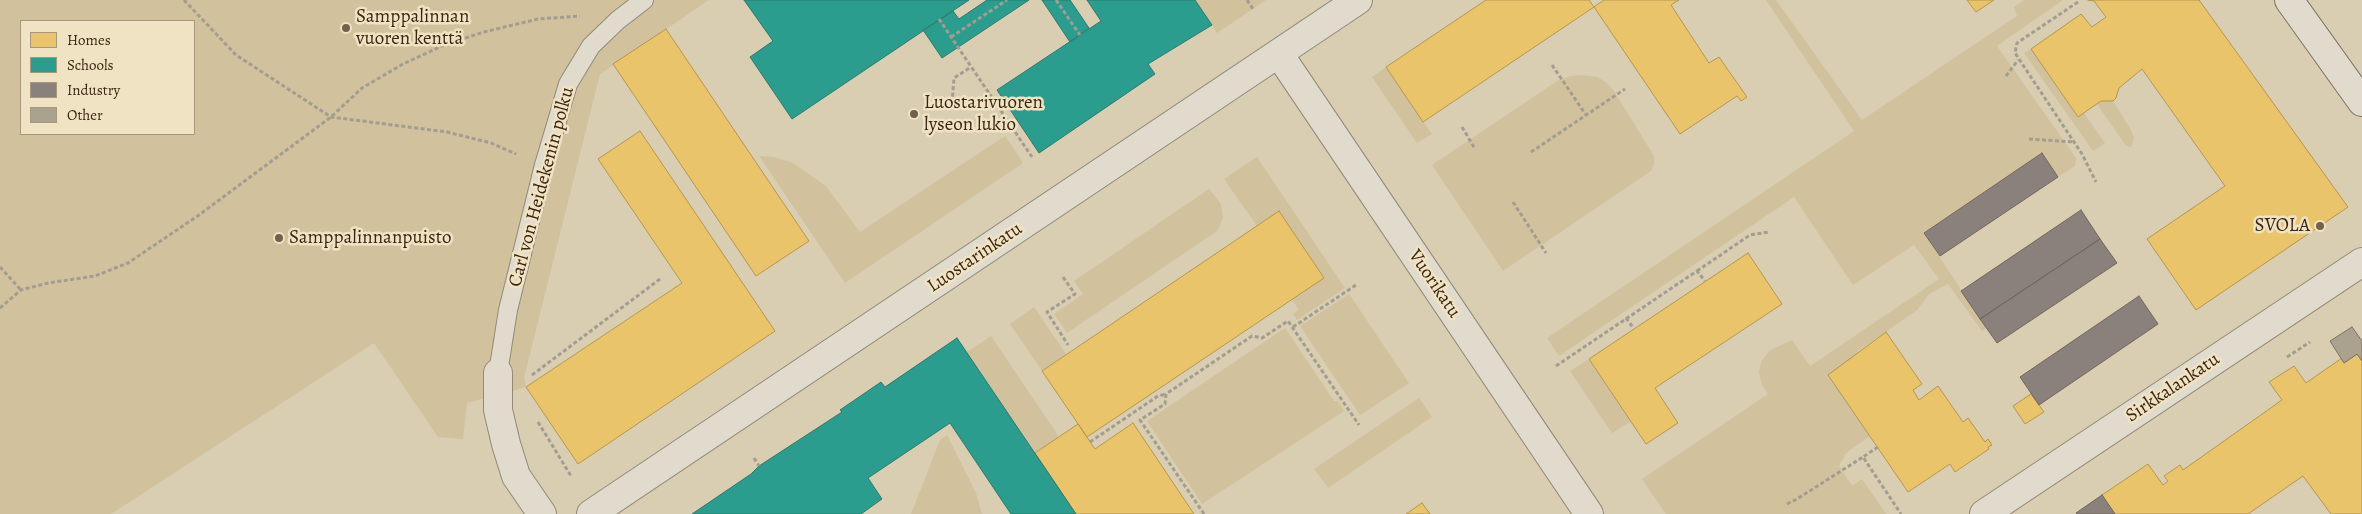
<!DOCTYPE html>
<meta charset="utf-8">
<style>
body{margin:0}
#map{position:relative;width:2362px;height:514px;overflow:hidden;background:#d9ceb2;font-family:Alegreya,serif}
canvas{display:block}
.legend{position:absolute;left:20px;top:20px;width:175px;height:115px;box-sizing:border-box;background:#f0e3c3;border:1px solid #a8977d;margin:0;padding:6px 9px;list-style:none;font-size:15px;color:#3c2613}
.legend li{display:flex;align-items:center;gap:10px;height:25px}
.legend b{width:25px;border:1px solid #a8977d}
</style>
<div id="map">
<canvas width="2362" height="514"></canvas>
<ul class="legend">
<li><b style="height:14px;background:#e9c46a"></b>Homes</li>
<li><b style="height:14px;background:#2a9d8f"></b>Schools</li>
<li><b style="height:14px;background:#8a817c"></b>Industry</li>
<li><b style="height:14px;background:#aaa18e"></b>Other</li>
</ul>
</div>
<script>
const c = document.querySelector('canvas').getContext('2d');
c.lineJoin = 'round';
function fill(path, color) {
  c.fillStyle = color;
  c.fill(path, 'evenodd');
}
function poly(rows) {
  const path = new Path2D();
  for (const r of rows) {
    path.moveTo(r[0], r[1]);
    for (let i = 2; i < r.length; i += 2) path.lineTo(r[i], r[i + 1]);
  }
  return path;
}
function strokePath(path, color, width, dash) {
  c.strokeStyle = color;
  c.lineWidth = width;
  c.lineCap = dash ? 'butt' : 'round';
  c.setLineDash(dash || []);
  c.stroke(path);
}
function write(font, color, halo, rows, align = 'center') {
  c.font = font + ' Alegreya,serif';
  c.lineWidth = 5;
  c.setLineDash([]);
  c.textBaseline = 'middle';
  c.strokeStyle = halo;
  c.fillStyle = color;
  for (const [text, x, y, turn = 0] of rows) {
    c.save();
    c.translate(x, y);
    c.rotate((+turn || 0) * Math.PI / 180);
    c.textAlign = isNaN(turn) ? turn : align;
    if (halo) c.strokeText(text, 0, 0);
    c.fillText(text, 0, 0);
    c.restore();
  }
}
fill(poly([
 [0,0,709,0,600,74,524,378,526,387,467,403,463,439,438,437,374,343,111,514,0,514],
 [21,21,194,21,194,134,21,134],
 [1195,0,1266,0,1217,33],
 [1766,0,1776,0,1862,120,2017,16,2014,7,2024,0,2063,0,1997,46,2076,158,2075,166,2058,177,2042,153,1924,233,1986,328,1982,331,1948,284,1929,294,1917,310,1858,351,1870,436,1846,453,1839,466,1852,486,1862,479,1886,514,1666,514,1642,479,1768,394,1762,385,1759,373,1761,362,1769,351,1792,340,1810,366,1939,279,1914,245,1853,285,1794,197,1559,356,1547,338,1854,131],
 [2031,49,2078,116,2084,113,2105,143,2093,151,2024,53],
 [1386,67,1432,134,1417,143,1372,77],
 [1582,75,1597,77,1607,83,1614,91,1654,156,1654,165,1651,171,1503,271,1432,165,1557,81,1570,76],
 [2101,101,2113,101,2131,130,2134,138,2132,146,2128,147,2124,143,2097,104],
 [1005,136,1023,163,845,283,759,156,774,157,793,163,826,186,860,232],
 [1257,157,1345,288,1297,320,1293,314,1299,309,1291,299,1257,226,1224,179],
 [1209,189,1221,204,1223,218,1217,231,1067,333,1054,314,1083,294,1074,281],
 [1349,294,1409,383,1360,415,1300,326],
 [1034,307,1066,354,1042,371,1010,324],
 [1285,328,1334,401,1338,401,1344,411,1202,504,1147,421],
 [991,336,1059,437,1035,453,967,352],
 [1589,359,1631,421,1612,433,1570,371],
 [1419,398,1432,417,1328,488,1314,469],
 [947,435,976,493,982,514,911,514,940,440]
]), '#d1c19d');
const homes = poly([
 [1486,0,1589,0,1594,7,1604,0,1679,0,1671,5,1709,63,1719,57,1747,97,1741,101,1737,96,1680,134,1594,7,1423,122,1386,67,1486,0],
 [1967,0,1994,0,1976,12,1967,0],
 [2088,0,2199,0,2348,207,2196,310,2147,239,2225,186,2142,69,2119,88,2116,98,2113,101,2101,101,2078,117,2031,49,2081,14,2092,27,2106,17,2094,1,2088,0],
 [666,29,809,241,756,276,613,64,666,29],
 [640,131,775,331,578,464,526,387,682,283,598,159,640,131],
 [1279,211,1324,278,1087,437,1042,371,1279,211],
 [1748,253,1782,304,1655,388,1678,423,1646,444,1589,359,1748,253],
 [1886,332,1922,384,1913,390,1919,400,1938,386,1963,422,1968,418,1985,442,1988,439,1992,445,1988,447,1989,449,1955,472,1950,464,1908,492,1828,375,1886,332],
 [2357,354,2362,361,2362,514,2331,514,2303,476,2248,514,2115,514,2102,495,2148,464,2163,485,2168,481,2164,476,2180,465,2183,470,2282,400,2269,382,2294,366,2306,383,2342,358,2344,363,2357,354],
 [2031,394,2044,412,2025,424,2013,406,2031,394],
 [1133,423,1194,514,1076,514,1035,453,1078,424,1095,449,1133,423],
 [1422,503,1430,514,1406,514,1422,503]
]);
fill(homes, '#e9c46a');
strokePath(homes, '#b59550', 1);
const schools = poly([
 [744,0,969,0,792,119,750,57,773,41,744,0],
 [987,0,1029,0,942,58,923,30,953,11,959,19,987,0],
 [1042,0,1070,0,1089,28,1070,42,1042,0],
 [1087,0,1195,0,1212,25,1148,64,1155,74,1039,153,997,90,1101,21,1087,0],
 [957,338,1076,514,1011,514,950,423,868,478,882,499,861,514,692,514,751,474,759,466,842,412,840,410,881,382,885,387,957,338]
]);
fill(schools, '#2a9d8f');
strokePath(schools, '#2f796a', 1);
const industry = poly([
 [2042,153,2058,177,1940,256,1924,233,2042,153],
 [2081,210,2100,239,1980,319,1961,291,2081,210],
 [2100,239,2117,263,1997,343,1980,319,2100,239],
 [2139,296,2158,324,2039,405,2020,377,2139,296],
 [2102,495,2115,514,2077,514,2076,513,2102,495]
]);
fill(industry, '#8a817c');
strokePath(industry, '#73665c', 1);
const building = poly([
 [2352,327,2362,341,2362,361,2357,354,2344,363,2330,341,2352,327]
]);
fill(building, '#aaa18e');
strokePath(building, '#7c7262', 1);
const lane = poly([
 [498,373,508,310,544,165,568,84,591,46,618,20,644,0]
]);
const street = poly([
 [1279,54,1589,514],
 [498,373,498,410,506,444,516,476,542,514],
 [591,514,1358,0],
 [1984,514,2362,262]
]);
const secondary = poly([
 [2289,0,2362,102]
]);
strokePath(lane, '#928977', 20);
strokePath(street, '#928977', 30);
strokePath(secondary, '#7c7262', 30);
strokePath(poly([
 [184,0,236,55,331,117,447,132,491,143,516,154],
 [1056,0,1080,35],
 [1247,0,1253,9],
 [2078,2,2017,43,2015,53,2082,154,2096,182],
 [939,19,1032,157],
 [951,37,1007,0],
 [1552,65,1586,115],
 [2006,76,2018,60],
 [952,103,954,78,971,67],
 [1462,127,1475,149],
 [2029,139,2074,142],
 [1531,152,1625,89],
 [1513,202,1546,253],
 [0,267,21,290],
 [1697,271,1750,235,1769,232],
 [1063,277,1075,294,1047,312,1068,345],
 [0,308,21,290,48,283,95,276,128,263,199,215,331,117,362,88,403,64,444,45,484,32,538,19,580,16],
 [1626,318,1634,329],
 [1293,327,1356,285],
 [2287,357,2310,342],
 [1556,366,1697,271,1705,281],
 [532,375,660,279],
 [538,422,571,476],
 [1090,442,1158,396,1166,394],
 [1878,447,1863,457,1901,514],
 [754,458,759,466],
 [1787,504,1797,499,1863,457],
 [1204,514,1140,420,1165,404,1166,394,1252,336,1262,338,1288,321,1359,425]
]), '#a39d91', 3, [4, 2.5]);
strokePath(lane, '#e0dbcd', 18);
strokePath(street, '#e0dbcd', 28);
strokePath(secondary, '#e0dbcd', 28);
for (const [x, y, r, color] of [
 [346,28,5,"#73614b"],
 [914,114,5,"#73614b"],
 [2320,226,5,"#73614b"],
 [279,238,5,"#73614b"]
]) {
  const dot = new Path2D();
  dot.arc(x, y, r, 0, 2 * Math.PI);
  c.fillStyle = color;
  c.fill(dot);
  strokePath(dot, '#f0e3c3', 2);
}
write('19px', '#3c2613', '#f0e3c3', [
 ["Samppalinnan",356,17],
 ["vuoren kenttä",356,39],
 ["Luostarivuoren",924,103],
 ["lyseon lukio",924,125],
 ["SVOLA",2310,226,"right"],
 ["Samppalinnanpuisto",289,238]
], 'left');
write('19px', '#3c2613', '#f0e3c3', [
 ["Carl von Heidekenin polku",542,187,-75],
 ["Luostarinkatu",975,258,-34],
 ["Vuorikatu",1434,284,56],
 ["Sirkkalankatu",2173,388,-34]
]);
</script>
